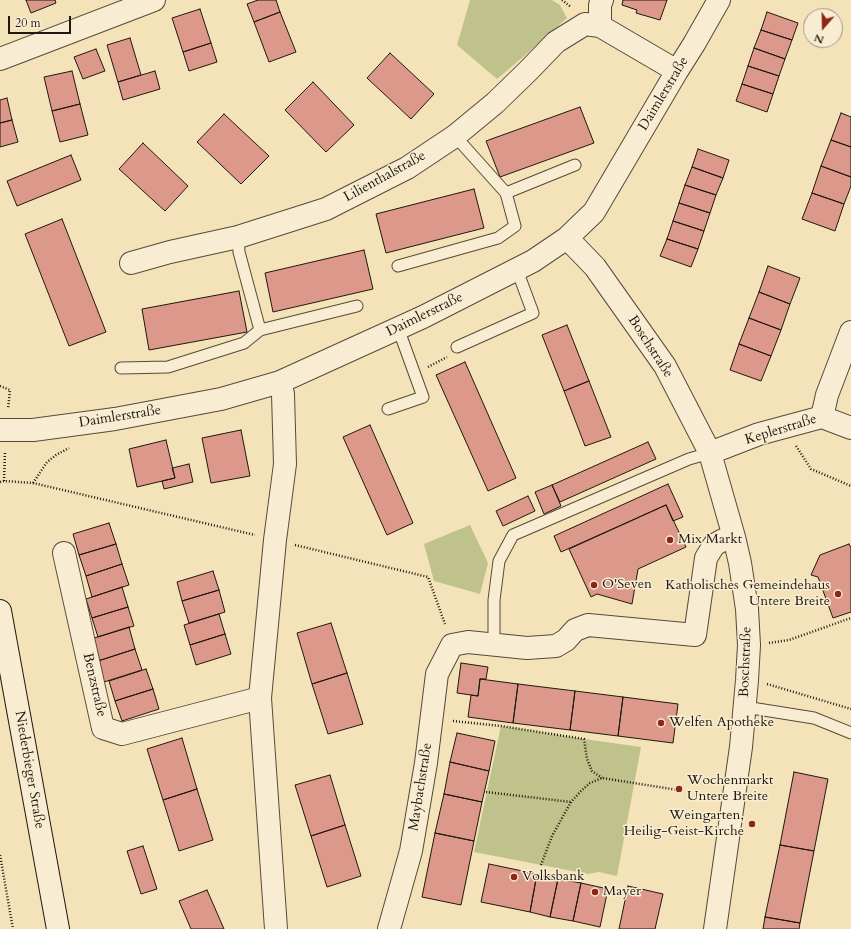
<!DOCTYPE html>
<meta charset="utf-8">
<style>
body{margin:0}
#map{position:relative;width:851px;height:929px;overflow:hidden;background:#f4e3b9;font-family:Cardo,serif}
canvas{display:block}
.north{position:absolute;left:803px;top:8px;width:40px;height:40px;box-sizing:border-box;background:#f8edd2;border:1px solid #a29784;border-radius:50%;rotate:200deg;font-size:11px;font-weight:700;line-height:16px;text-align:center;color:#20170e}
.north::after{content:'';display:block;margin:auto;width:14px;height:18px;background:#8f2418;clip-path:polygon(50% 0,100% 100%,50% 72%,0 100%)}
.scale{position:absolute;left:8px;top:16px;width:63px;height:18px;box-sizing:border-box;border:2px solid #20170e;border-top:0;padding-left:5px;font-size:12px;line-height:14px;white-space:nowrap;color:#20170e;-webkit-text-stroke:3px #f8edd2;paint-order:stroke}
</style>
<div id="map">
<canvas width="851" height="929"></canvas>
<div class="north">N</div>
<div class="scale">20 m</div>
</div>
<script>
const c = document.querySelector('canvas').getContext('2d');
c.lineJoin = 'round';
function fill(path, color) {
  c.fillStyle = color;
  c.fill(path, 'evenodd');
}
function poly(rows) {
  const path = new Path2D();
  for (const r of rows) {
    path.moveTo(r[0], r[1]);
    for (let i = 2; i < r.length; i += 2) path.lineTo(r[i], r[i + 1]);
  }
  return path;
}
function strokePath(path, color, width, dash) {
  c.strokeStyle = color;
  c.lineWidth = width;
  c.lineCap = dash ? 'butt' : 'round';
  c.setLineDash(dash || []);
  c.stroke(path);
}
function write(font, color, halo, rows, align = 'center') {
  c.font = font + ' Cardo,serif';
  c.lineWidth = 3;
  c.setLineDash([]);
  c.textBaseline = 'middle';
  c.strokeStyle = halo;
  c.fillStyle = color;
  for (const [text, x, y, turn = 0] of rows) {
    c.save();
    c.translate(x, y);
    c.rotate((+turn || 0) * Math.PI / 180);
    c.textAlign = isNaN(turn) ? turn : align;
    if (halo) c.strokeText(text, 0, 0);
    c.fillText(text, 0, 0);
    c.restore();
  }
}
fill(poly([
 [470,0,552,0,560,5,567,18,523,57,497,79,457,45],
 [470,525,488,563,480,594,434,581,424,544],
 [501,726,584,739,641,747,617,876,599,872,588,874,474,852]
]), '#c0c28c');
const building = poly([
 [26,0,55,0,56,3,31,13,26,0],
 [258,0,276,0,280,12,254,22,247,4,258,0],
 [623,0,667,0,660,20,636,13,637,10,622,5,623,0],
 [200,9,211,43,183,52,172,18,200,9],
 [280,12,296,52,269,62,254,22,280,12],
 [767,12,798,23,792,40,761,30,767,12],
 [761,30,792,40,785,59,754,48,761,30],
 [130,38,141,75,118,82,107,45,130,38],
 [211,43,217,62,189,71,183,52,211,43],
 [754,48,785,59,779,76,748,66,754,48],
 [96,49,105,71,83,79,74,57,96,49],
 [390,53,434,94,411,119,367,78,390,53],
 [748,66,779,76,773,94,742,84,748,66],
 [72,71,80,104,52,111,44,77,72,71],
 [155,71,160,89,123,100,118,82,155,71],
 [313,82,354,125,326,152,285,110,313,82],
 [742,84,773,94,767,112,736,101,742,84],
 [7,98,12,120,0,123,0,100,7,98],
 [80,104,88,135,60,142,52,111,80,104],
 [580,107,594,143,500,177,486,141,580,107],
 [841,113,851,117,851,147,831,140,841,113],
 [224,114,269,156,241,184,197,142,224,114],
 [12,120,18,142,0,147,0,123,12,120],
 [831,140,851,147,851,177,821,166,831,140],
 [143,143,188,186,165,211,119,169,143,143],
 [698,149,729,160,723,178,692,167,698,149],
 [71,155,81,180,17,206,7,181,71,155],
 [821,166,851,177,851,186,844,204,812,193,821,166],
 [692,167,723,178,716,195,685,185,692,167],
 [685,185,716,195,710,213,679,203,685,185],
 [474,189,484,228,386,253,376,214,474,189],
 [812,193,844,204,835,231,802,219,812,193],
 [679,203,710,213,704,231,673,221,679,203],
 [62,219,106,332,69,346,25,234,62,219],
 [673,221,704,231,698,249,667,239,673,221],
 [667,239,698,249,691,267,660,256,667,239],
 [364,250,373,289,273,312,265,273,364,250],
 [768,266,800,278,790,304,759,292,768,266],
 [239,291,247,332,149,350,142,309,239,291],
 [759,292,790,304,781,330,749,318,759,292],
 [749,318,781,330,771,356,739,344,749,318],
 [567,325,589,381,564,391,542,335,567,325],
 [739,344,771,356,761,381,730,370,739,344],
 [465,362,516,478,488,491,436,375,465,362],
 [589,381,611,437,585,446,564,391,589,381],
 [370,425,413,523,387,535,343,437,370,425],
 [241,430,250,476,211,483,202,438,241,430],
 [166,440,175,478,137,487,129,449,166,440],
 [648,442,656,459,560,502,552,485,648,442],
 [189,464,193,482,164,489,162,481,175,478,172,468,189,464],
 [668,484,683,517,673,521,666,505,561,552,554,536,668,484],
 [552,485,561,506,544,514,535,492,552,485],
 [528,496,535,511,503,526,496,511,528,496],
 [666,505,686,547,638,569,632,604,597,594,591,597,569,549,666,505],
 [109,523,116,544,79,555,73,534,109,523],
 [116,544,122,564,86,576,79,555,116,544],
 [849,544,851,548,851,612,833,618,818,577,811,575,820,555,849,544],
 [122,564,129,585,92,597,86,576,122,564],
 [213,571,219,590,182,601,177,582,213,571],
 [122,587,128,607,92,618,86,599,122,587],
 [219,590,225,612,189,623,182,601,219,590],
 [128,607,134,626,98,637,92,618,128,607],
 [219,614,225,634,190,645,184,625,219,614],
 [331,623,347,673,312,684,297,633,331,623],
 [129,627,135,649,98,661,91,639,129,627],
 [225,634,231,654,196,665,190,645,225,634],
 [135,649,142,670,104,682,98,661,135,649],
 [461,663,488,667,486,679,480,679,478,696,457,693,461,663],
 [146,669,153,689,115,701,109,681,146,669],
 [347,673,363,724,328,734,312,684,347,673],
 [480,679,518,684,513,723,468,717,471,695,478,696,480,679],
 [518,684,575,691,570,730,513,723,518,684],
 [153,689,159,709,122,721,115,701,153,689],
 [575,691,623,697,618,736,570,730,575,691],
 [623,697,678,704,673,743,618,736,623,697],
 [457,733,495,741,489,771,450,762,457,733],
 [182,738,197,789,163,800,147,749,182,738],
 [450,762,489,771,482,802,444,794,450,762],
 [794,772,828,779,814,851,780,845,794,772],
 [330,775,345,825,311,836,295,785,330,775],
 [197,789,213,840,179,851,163,800,197,789],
 [444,794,482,802,474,841,435,833,444,794],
 [345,825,361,876,327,887,311,836,345,825],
 [435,833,474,841,461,905,422,897,435,833],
 [780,845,814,851,800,923,765,917,780,845],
 [143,846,157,889,141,894,127,851,143,846],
 [489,864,537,874,530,912,481,902,489,864],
 [537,874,558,879,550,917,530,912,537,874],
 [558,879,581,883,573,921,550,917,558,879],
 [581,883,608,889,600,927,573,921,581,883],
 [628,886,663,894,655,929,619,929,628,886],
 [207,890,224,929,191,929,179,901,207,890],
 [765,917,800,923,799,929,763,929,765,917]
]);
fill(building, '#dc988a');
strokePath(building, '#20170e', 1);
const service = poly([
 [506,193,575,165],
 [238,237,239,252,260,330,357,306],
 [398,266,498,238,515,226,506,193,455,136],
 [457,347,533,313,517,270],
 [121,368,168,367,244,343,260,330],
 [388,409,423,397,398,328],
 [494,644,494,600,499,561,513,535,689,459,710,453],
 [745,707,814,718,851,733]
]);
const minor = poly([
 [600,26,600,5,602,0],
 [0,59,154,0],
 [567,238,595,267,665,366,710,453,734,537,740,563,747,609,749,645,747,680,741,747,715,929],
 [131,263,170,252,238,237,326,209,407,168,455,136,495,103,528,71,556,42,585,24,600,26,677,71],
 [822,417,827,395,851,332],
 [0,430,33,430,115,419,221,399,280,382,423,317,533,261,567,238,594,212,677,71,694,44,719,0],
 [710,453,759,434,822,417,851,428],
 [64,553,103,728,122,734,260,698],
 [276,929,260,698,275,540,285,464,283,394,280,382],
 [389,929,411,851,426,763,437,674,452,645,468,642,527,648,556,646,566,640,575,630,588,625,695,635,706,558,714,545,723,540,734,537]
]);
const secondary = poly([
 [0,611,58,929]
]);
strokePath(service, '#554a39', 13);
strokePath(minor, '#554a39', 24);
strokePath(secondary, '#20170e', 24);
strokePath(poly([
 [562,0,571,7],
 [428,367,447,357],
 [0,386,10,390,8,409],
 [796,446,811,469,851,486],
 [4,481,5,451],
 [0,482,4,481,33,483,255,535],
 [33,483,47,462,56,455,69,448],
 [295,545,428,577,445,624],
 [769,643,789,640,851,618],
 [767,684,851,709],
 [453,721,501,726,584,739,587,759,592,771,602,778],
 [486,792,571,802],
 [0,855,13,929],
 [541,865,552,836,571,802,581,791,590,783,602,778,678,790]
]), '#20170e', 2.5, [1, 2]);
strokePath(service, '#f8edd2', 11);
strokePath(minor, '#f8edd2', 22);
strokePath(secondary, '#f8edd2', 22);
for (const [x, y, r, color] of [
 [670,540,4,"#8f2418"],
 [594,585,4,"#8f2418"],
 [838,594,4,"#8f2418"],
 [661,723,4,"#8f2418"],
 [679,789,4,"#8f2418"],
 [752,824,4,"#8f2418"],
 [514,877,4,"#8f2418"],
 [595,892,4,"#8f2418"]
]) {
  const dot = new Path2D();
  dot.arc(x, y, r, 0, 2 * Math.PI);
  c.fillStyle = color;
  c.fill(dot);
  strokePath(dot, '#f8edd2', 1.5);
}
write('14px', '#20170e', '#f8edd2', [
 ["Daimlerstraße",664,94,-59],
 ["Lilienthalstraße",385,177,-29],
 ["Daimlerstraße",425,315,-26],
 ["Boschstraße",650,347,57],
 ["Daimlerstraße",120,417,-9],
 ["Keplerstraße",781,430,-17],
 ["Boschstraße",746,662,-88],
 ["Benzstraße",94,685,77],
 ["Niederbieger Straße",29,770,80],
 ["Maybachstraße",421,787,-81]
]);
write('14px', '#20170e', '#f8edd2', [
 ["Mix Markt",678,540],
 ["O'Seven",602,585],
 ["Katholisches Gemeindehaus",830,586,"right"],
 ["Untere Breite",830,602,"right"],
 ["Welfen Apotheke",669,723],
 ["Wochenmarkt",687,781],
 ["Untere Breite",687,797],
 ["Weingarten,",744,816,"right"],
 ["Heilig-Geist-Kirche",744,832,"right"],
 ["Volksbank",522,877],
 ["Mayer",603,892]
], 'left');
</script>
